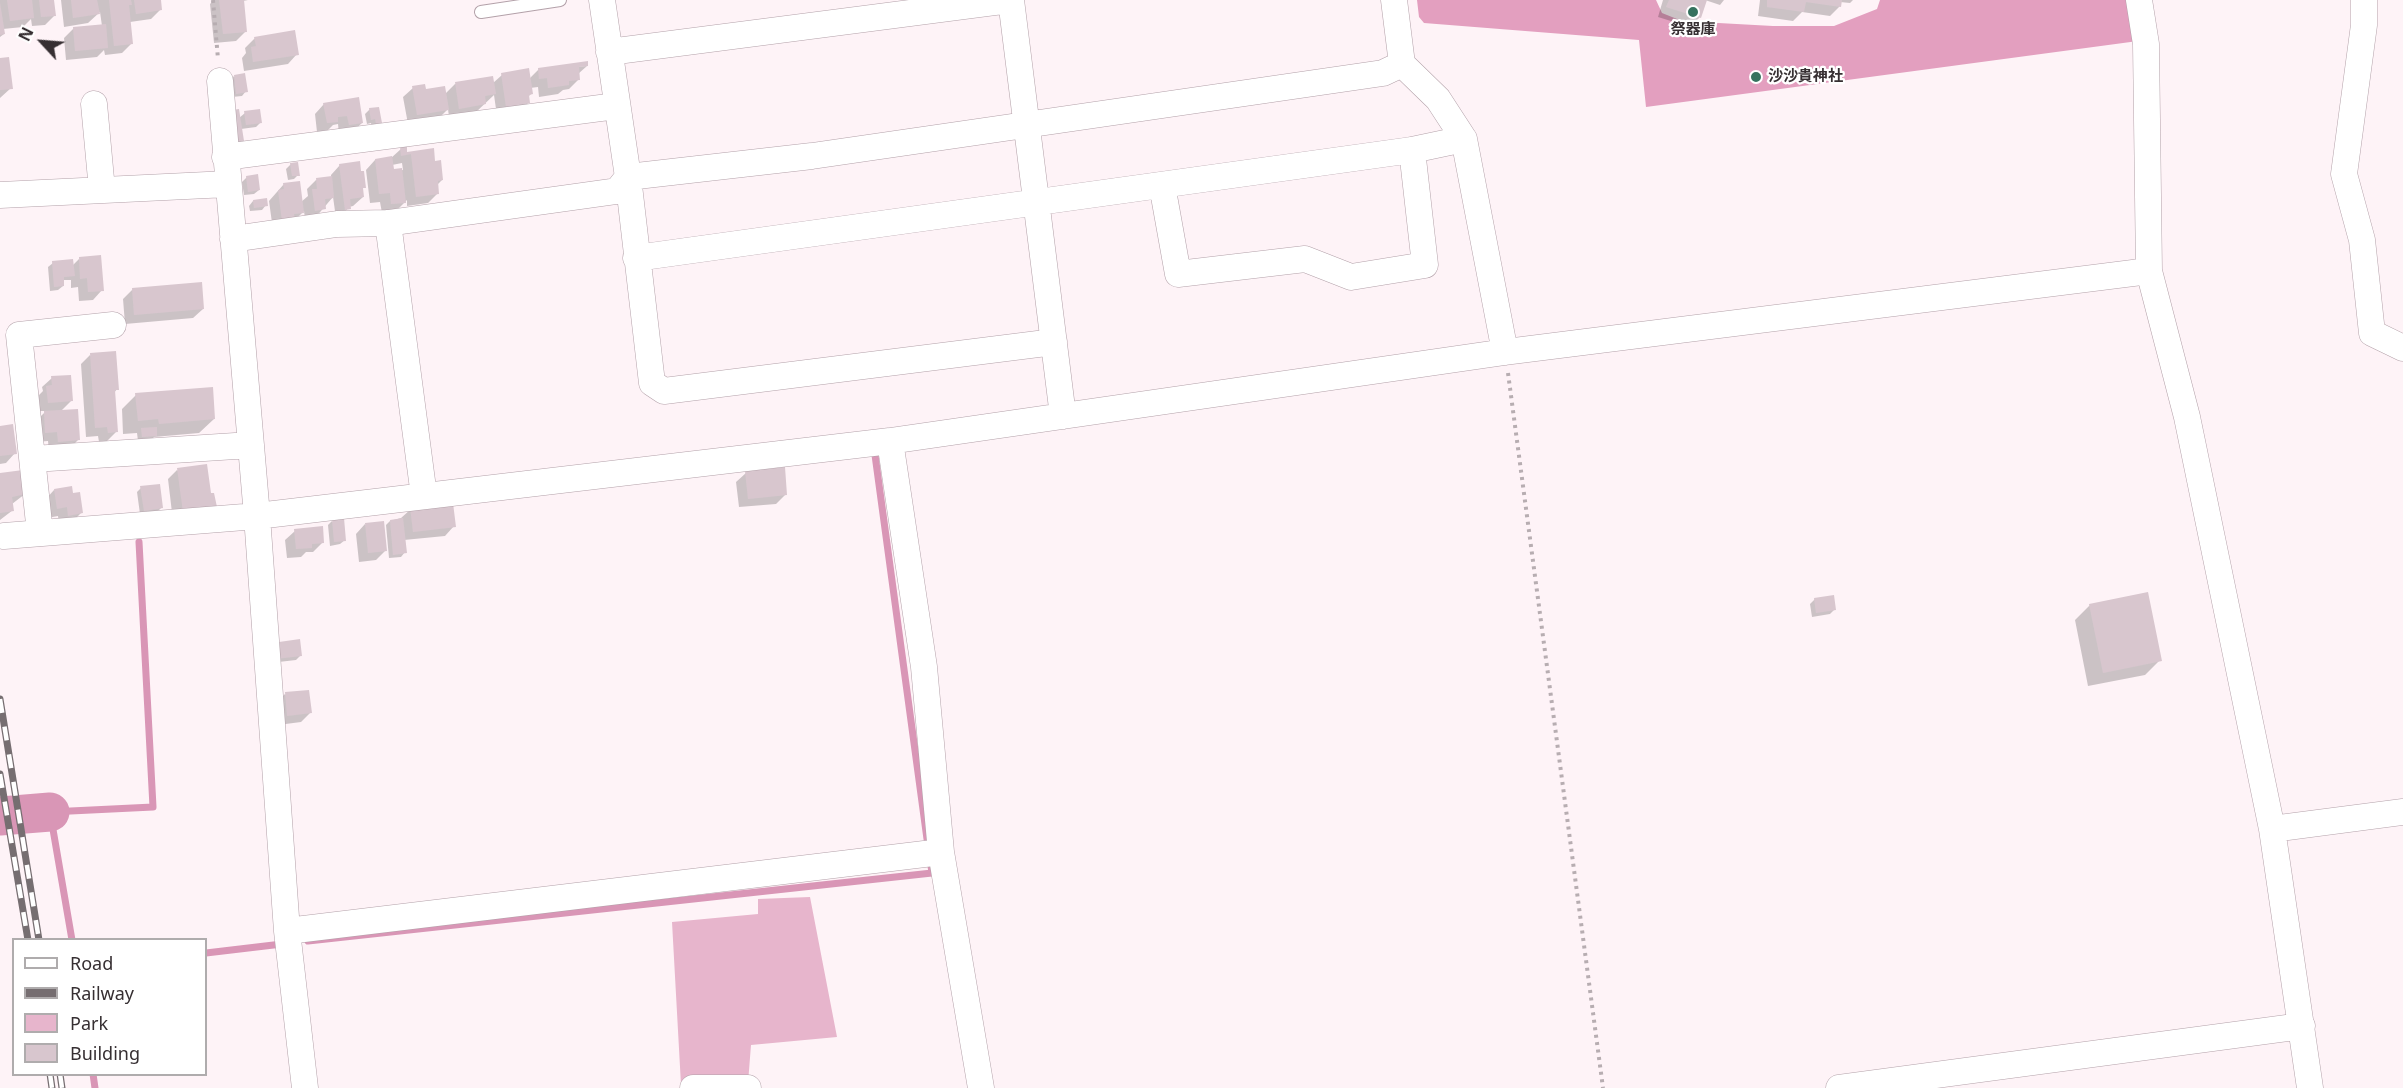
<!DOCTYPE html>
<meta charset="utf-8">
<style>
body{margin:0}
#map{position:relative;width:2403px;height:1088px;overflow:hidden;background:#fef3f7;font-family:"Noto Sans",sans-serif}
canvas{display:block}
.legend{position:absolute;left:12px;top:938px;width:195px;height:138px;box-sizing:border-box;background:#fff;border:2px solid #afacad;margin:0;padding:8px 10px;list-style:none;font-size:18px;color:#362f32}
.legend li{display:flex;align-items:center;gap:12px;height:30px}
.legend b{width:30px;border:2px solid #afacad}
.north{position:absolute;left:12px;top:12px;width:60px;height:60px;-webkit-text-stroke:4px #fff;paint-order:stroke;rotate:296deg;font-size:16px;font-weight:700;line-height:24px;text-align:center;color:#362f32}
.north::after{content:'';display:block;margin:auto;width:21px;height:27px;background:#362f32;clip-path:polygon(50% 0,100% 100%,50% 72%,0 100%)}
</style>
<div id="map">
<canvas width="2403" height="1088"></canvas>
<ul class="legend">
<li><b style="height:8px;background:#fff"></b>Road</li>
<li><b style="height:8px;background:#766e71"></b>Railway</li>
<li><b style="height:16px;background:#e7b5cc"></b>Park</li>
<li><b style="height:16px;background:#d8c6ce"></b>Building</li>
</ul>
<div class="north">N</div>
</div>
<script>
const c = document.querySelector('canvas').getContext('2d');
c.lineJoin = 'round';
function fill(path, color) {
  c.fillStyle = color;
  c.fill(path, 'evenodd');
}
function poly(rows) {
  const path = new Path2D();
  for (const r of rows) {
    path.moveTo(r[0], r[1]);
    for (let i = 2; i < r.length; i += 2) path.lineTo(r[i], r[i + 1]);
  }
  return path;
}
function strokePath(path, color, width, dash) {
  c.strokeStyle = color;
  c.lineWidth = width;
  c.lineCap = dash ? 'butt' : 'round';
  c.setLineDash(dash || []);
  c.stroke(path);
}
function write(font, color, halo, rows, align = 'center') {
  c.font = font + ' "Noto Sans","Noto Sans JP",sans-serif';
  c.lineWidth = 4.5;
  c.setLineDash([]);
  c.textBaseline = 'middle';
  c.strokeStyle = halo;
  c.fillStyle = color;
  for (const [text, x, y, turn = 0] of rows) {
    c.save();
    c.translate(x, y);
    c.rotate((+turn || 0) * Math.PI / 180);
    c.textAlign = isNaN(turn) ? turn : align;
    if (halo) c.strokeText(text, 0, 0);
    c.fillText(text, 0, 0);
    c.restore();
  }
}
fill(poly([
 [810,897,837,1037,751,1045,748,1083,681,1085,672,922,758,914,758,899]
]), '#e7b5cc');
fill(poly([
 [1417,0,1656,0,1662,13,1682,21,1773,26,1834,26,1877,9,1880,0,2134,0,2138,41,1646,107,1639,40,1424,23,1419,17]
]), '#e39fbf');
fill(poly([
 [0,0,53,0,55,15,45,25,32,26,31,19,23,27,3,29,4,34,0,37],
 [61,0,159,0,160,10,151,19,130,22,132,43,122,53,105,55,104,50,97,57,66,60,64,38,74,28,102,26,100,12,88,23,64,27],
 [214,0,248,0,243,1,246,31,236,41,214,43,210,4],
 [1663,0,1724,0,1720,5,1705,0,1700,17,1690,27,1658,17],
 [1760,0,1853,0,1850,3,1840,2,1840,6,1830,16,1802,12,1793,21,1758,16],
 [255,38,297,54,288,64,244,71,242,58,246,53,245,48],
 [0,59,11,88,0,98],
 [587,66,578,74,579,79,569,89,563,90,558,94,539,97,538,87,530,88,531,94,527,98,528,103,519,112,497,116,494,95,475,113,449,117,448,109,438,119,408,124,403,97,413,88,445,94,455,84,493,83,502,75,529,79,539,69],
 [234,76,246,91,242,96,232,97,230,81],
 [324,104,362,123,352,132,339,134,338,124,333,125,327,131,317,132,315,114],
 [370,109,380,123,376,127,372,128,371,123,367,124,365,114],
 [245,113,261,122,256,127,241,129,243,140,238,145,220,117,239,118],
 [401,149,406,153,432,150,434,163,442,180,437,185,438,193,428,203,407,206,407,200,395,212,382,213,380,202,370,203,366,170,375,160,391,158],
 [402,163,403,170,393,171,392,165],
 [291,164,298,175,294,179,288,180,286,169],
 [340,165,364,187,362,190,363,197,353,206,349,207,340,218,336,218,333,197,315,218,305,219,304,211,293,222,273,230,269,201,284,184,301,202,308,196,307,189,316,180,331,178,331,175],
 [247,177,259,190,254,194,244,195,242,182],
 [253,201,266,205,262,210,250,211,249,206],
 [79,259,102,290,93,300,79,301,78,287,71,288,71,280,62,280,63,286,58,290,50,291,48,267,53,263,72,266],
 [133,289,203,309,193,318,125,324,123,299],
 [90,355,117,389,114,393,116,432,107,441,99,442,98,436,86,437,81,364],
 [52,378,72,400,61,411,78,440,69,449,49,451,48,441,36,442,35,422,46,411,39,411,37,397,43,391,42,387],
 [136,395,214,419,199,433,154,437,151,440,138,441,137,433,123,434,122,409],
 [0,428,15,453,6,463,0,464],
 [177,470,210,495,173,521,168,479],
 [746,473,786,494,776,504,739,507,736,482],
 [0,475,25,494,12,504,13,510,0,520],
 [141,488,162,507,157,512,140,514,137,492],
 [54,490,72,495,81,513,72,522,59,524,58,516,47,518,45,500],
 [411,509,454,526,445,536,404,540,405,552,401,557,389,558,386,525,390,521,401,518],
 [332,521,345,540,340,544,330,546,328,525],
 [365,524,385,551,376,560,359,562,356,534],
 [295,531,323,542,313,552,306,552,301,557,287,558,285,540],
 [1815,599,1834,610,1830,614,1812,617,1810,604],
 [2090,605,2160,660,2145,675,2088,686,2075,620],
 [268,648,300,656,296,660,270,663],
 [285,694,310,713,301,722,278,725,276,703]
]), '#0003');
strokePath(poly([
 [875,455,927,839],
 [72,940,50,812,153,807,139,542],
 [308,941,932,873,931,866],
 [206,953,282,944],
 [93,1074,95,1088]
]), '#d996b6', 7);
strokePath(poly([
 [0,816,50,812]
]), '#d996b6', 39);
fill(poly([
 [7,0,32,0,34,18,10,21],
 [39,0,54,0,56,16,41,17],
 [71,0,97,0,100,14,73,18],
 [109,0,131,0,132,5,129,5,133,44,114,46],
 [134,0,161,0,162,10,136,14],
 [219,0,244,0,247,32,223,34],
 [1669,0,1707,0,1701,18,1666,7],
 [1767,0,1842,0,1841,7,1806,2,1804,12,1767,7],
 [0,3,5,34,0,35],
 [106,24,108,48,75,51,73,27],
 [295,30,299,55,253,62,251,47,256,46,254,37],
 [9,57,13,89,0,90,0,58],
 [588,61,588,66,579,67,580,80,569,81,569,85,548,88,547,78,539,79,538,68],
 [529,68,533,94,529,95,530,103,506,107,501,73],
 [245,73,248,92,236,94,234,75],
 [493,76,496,94,485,96,486,104,459,109,455,82],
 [425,84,426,89,445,86,449,110,417,115,412,86],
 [359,97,363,123,349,125,347,116,338,117,338,122,327,123,323,103],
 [379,107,382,123,376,124,375,119,371,120,369,108],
 [239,109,244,141,229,143,224,111],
 [260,109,262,123,246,125,244,111],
 [407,146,407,152,434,148,435,161,441,160,443,180,438,181,439,194,416,197,411,154,401,156,400,147],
 [392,156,394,169,402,168,406,203,391,204,390,193,379,194,375,159],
 [360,161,361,171,364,171,366,188,363,188,364,197,350,199,351,209,345,210,339,164],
 [298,162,300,176,292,176,290,163],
 [258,174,260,190,248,192,246,176],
 [332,176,334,198,325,199,326,209,315,211,312,189,317,189,316,178],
 [300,181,304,213,294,214,295,219,282,221,278,190,284,189,283,183],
 [267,198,268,206,254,208,253,200],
 [101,255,104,291,88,292,87,278,80,279,79,257],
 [73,259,75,276,64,277,64,286,54,287,52,261],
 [202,282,204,309,134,315,132,288],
 [116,351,119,390,115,390,118,432,108,433,107,427,95,428,90,353],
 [71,375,73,401,48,403,46,386,52,385,51,376],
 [213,387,215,419,159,424,158,419,138,421,135,393],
 [78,409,80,440,58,442,57,432,45,433,44,411],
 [13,424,17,454,0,456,0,426],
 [157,427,157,436,142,437,141,428],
 [207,464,211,493,214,493,217,507,183,512,177,468],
 [785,467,787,495,748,499,745,471],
 [23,470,26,494,12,497,14,511,0,513,0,473],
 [160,484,163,508,144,511,140,486],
 [72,486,73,493,80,492,83,513,68,516,67,507,57,509,54,489],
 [453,503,456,527,413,532,410,507],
 [344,518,346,541,334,542,332,519],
 [403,518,407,553,393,555,390,520],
 [384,521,387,551,368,553,365,523],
 [323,526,324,543,312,544,312,548,296,549,294,529],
 [2148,592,2162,661,2103,673,2089,604],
 [1834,595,1836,610,1816,613,1814,598],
 [300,639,302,656,274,659,272,643],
 [309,690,312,713,287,716,285,692]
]), '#d8c6ce');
const lane = poly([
 [481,12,560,0]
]);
const street = poly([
 [602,0,628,177,652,383,664,391,1054,342],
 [1011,0,1063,416],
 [1394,0,1402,64,1438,99,1464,139,1505,352],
 [2139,0,2146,44,2149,271,2187,417,2272,829,2310,1088],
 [2364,0,2364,25,2344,174,2362,240,2372,333,2403,348],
 [609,52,1010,0],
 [220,81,257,516,287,931,305,1088],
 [94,104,102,190],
 [225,157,616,106],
 [1162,185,1178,274,1305,259,1351,277,1425,265,1412,150],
 [0,195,228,184],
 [388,223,424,496],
 [233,239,337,224,388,223,617,191,628,177,812,156,1383,73,1402,64],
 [636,258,1412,150,1464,139],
 [890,441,924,667,941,852,981,1088],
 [33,459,251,445],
 [40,533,19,335,113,325],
 [4,536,257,516,890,441,1505,352,2149,271],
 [2272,829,2403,812],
 [287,931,941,852],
 [693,1088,748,1088],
 [1839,1088,2302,1026]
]);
strokePath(lane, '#b3a1a9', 14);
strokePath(street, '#b3a1a9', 27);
strokePath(poly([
 [213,0,218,59],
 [1508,373,1603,1088]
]), '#b7adb1', 4, [3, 4.5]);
strokePath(lane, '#fff', 12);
strokePath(street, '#fff', 26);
const rail = poly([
 [0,699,39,940],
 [0,774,28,940],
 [50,1074,52,1088],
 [60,1074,62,1088]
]);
strokePath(rail, '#766e71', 7);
strokePath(rail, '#fff', 4.5, [14]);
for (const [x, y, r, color] of [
 [1693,12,6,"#35725e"],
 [1756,77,6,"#35725e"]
]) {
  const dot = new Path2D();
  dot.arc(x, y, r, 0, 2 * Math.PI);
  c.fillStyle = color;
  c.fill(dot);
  strokePath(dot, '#fff', 2);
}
write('bold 15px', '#362f32', '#fff', [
 ["祭器庫",1693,30],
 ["沙沙貴神社",1768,77,"left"]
]);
</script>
